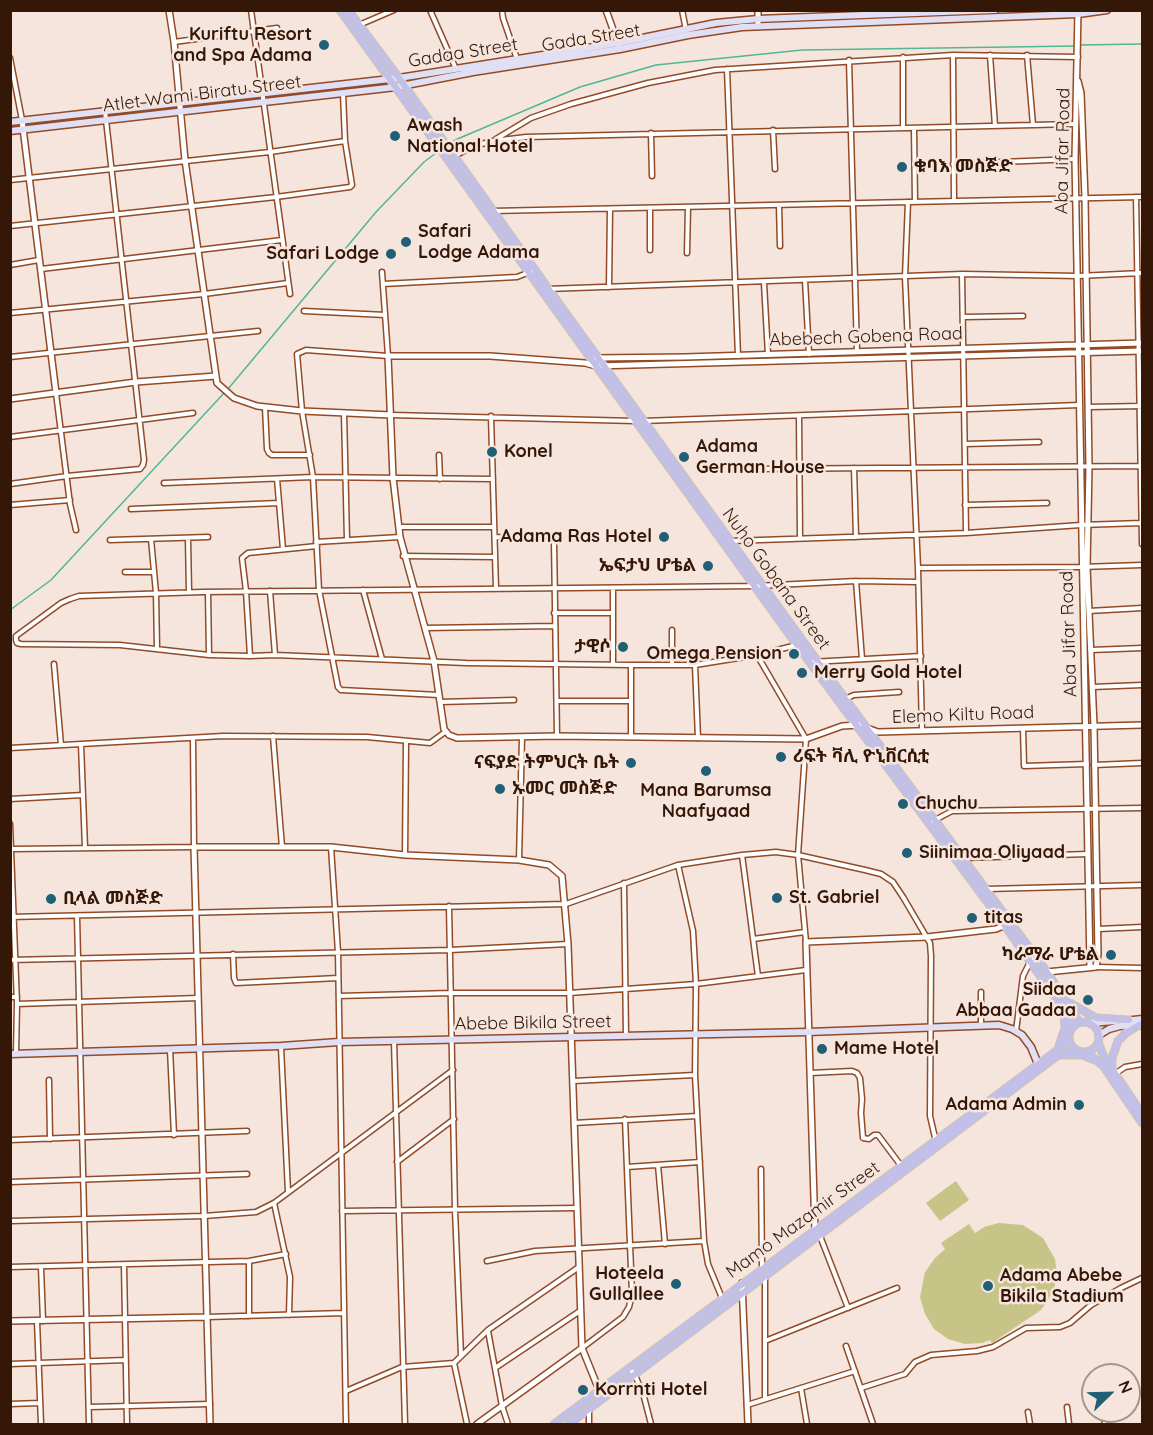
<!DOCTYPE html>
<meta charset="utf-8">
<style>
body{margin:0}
#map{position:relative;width:1153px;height:1435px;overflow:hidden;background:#f6e5dd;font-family:Quicksand,sans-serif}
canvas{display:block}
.frame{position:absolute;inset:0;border:12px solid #351707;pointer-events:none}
.north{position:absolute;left:1081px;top:1363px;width:60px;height:60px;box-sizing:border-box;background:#f6e5dd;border:2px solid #a99387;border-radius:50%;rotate:67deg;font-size:16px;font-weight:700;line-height:24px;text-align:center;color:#351707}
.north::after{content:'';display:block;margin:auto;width:21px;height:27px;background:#215f76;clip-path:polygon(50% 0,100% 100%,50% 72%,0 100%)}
</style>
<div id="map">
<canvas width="1153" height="1435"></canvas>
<div class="frame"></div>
<div class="north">N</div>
</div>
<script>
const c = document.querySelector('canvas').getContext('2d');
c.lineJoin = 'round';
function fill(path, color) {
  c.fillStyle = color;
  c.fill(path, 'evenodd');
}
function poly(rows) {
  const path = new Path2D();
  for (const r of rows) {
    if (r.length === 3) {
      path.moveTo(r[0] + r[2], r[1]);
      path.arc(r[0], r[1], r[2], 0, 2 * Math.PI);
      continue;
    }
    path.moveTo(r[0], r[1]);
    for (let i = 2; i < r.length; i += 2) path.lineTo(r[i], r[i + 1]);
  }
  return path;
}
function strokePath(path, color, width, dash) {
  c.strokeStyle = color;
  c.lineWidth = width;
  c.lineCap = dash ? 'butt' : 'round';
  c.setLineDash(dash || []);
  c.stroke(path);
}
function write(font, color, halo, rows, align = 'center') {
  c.font = font + ' Quicksand,"Noto Sans Ethiopic",sans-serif';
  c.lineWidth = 5;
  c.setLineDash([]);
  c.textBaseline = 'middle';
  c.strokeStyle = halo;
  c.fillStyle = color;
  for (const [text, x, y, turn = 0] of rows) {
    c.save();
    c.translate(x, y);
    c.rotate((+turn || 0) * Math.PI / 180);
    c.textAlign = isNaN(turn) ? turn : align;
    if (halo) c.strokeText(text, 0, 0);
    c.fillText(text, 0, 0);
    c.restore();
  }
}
fill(poly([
 [956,1181,969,1200,940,1221,926,1203],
 [999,1223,1023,1225,1043,1238,1055,1259,1057,1275,1054,1290,1041,1310,992,1343,990,1340,982,1343,965,1344,948,1339,934,1329,925,1314,920,1297,925,1272,935,1258,945,1249,941,1243,969,1224,975,1233,984,1227]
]), '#c6c487');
strokePath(poly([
 [1080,45,1142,44],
 [449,144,455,140,580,87,656,65,802,50,1076,46],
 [228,389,376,212,424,162,440,150],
 [10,610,51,580,225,392]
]), '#51b792', 1.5);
const minor = poly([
 [251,10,290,294],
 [430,10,456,69],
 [502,10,503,18,517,59],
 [682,10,686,30],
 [359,25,394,10],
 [174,42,277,28],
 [953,55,954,201],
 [990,55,995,126],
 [1027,55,1033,125],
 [903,57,903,128],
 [10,58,22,120],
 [849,60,857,352],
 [727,69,738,356],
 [914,128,915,202],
 [773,130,775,169],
 [651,133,652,176],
 [496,139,531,118,571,104,648,83,715,70,953,55,1078,57],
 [454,156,474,146,493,141,526,137,1075,124],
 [953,164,1075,159],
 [10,180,270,152,345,141],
 [1136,197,1142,544],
 [908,202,905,277,918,568,922,730],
 [779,205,780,246],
 [650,208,650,250],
 [492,211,1142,197],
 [10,226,276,197,350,187,352,185,345,141,343,93],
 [687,253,688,207],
 [10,265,39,260],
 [41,269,282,240],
 [382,272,388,356,306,350,297,354,302,411,313,477,319,590,338,687,341,690,439,695],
 [962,274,966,533],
 [805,280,809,354],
 [764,283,768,355],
 [383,284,517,277,535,270],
 [609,287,610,209],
 [547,289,962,274,1078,276,1142,273],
 [304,311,385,315],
 [10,313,204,294,288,283],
 [964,317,1023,316],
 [10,357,258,331],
 [56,393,70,504,76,530],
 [265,407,267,449,269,453,272,455,310,455],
 [1088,407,1142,406],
 [344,413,347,540],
 [391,415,636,421],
 [491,416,496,589],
 [799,416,800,538],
 [643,421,1079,405],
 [10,437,193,413],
 [965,444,1039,442],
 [439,455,440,479],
 [854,468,856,537],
 [748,469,1142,466],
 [277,479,283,549],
 [164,483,313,477,493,479],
 [10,484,67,476,140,469,143,465,144,460,105,111],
 [10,505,70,500],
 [965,505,1047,503],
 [131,509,279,503],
 [399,527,494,527],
 [495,537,551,538,554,540,557,736],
 [188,538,189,592],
 [151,539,156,593,157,648],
 [110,540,208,537],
 [731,541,966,533,1081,525,1142,523],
 [316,542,400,537],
 [403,556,495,557],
 [918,568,1081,567,1142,565],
 [125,572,154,572],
 [856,581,862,659],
 [613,588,613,665],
 [363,590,382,659],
 [270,591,275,655],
 [208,592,209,655],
 [1089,611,1142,608],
 [554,613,613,613],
 [425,628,554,626],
 [797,645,757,655,695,665,631,665,466,663,275,655,250,656,209,655,120,645,21,644,17,643,16,640,16,636,61,603,70,599,79,596,203,592,756,586,856,581,918,582],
 [1091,650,1142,648],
 [757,655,806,739,798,855,806,942],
 [250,656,246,591,242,558,248,553,317,546],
 [811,662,921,656],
 [54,664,61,745],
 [672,665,672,630],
 [695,665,698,738],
 [1092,687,1142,685],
 [845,699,854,695,899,692],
 [557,701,631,701],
 [440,702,514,700],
 [1023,728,1024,766,1087,764],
 [273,736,282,847],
 [631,737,631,665],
 [81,744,85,848],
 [10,748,223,736,367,737,430,743,445,732],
 [1094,765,1142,763],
 [10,799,83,795],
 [933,821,952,811,1142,808],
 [10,824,17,1004,16,1054],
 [331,847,338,952,346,1424],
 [11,849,194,847,193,738],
 [405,855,406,742],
 [742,855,758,976],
 [963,858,1088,854],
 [519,860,522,737],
 [678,865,693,931,696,984,695,1075,704,1241,708,1264,722,1298],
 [624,883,626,1036],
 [987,889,1142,885],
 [449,906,455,1210,461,1356],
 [77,916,89,1424],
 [10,917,566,904,678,865,742,855,776,852,798,855,865,870,881,874,893,882,903,897,930,943,931,956,930,1116,936,1142],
 [1098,929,1142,927],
 [753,939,805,932],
 [233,954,234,978,236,983,338,978],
 [10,960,450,950,568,944],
 [1096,967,1142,968],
 [339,996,451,993,569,993,696,984,806,970],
 [10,997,17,997],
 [17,1004,198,998],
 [981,1026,981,992],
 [1016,1031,1023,976,1030,962,1036,957],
 [394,1041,405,1424],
 [281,1047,288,1192],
 [170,1049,174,1135],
 [810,1073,852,1071,857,1073,860,1078,862,1099,861,1113,863,1138,869,1139,874,1135,878,1135,902,1167],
 [1115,1074,1125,1067,1142,1064],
 [49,1080,50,1139],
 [573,1081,695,1075],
 [574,1123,697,1116],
 [10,1140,247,1131],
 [397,1162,454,1119],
 [658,1165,665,1244],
 [627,1167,700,1162],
 [761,1169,762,1269],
 [10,1182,247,1174],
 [274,1203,290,1277,289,1315],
 [342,1211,577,1208],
 [10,1221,204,1216,256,1212,274,1203,453,1070],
 [820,1236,848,1308],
 [249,1261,249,1316],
 [487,1261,535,1251,704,1241],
 [124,1265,127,1424],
 [10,1267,249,1261,286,1254],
 [41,1267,43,1321],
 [207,1317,344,1313],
 [37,1321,41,1424],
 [488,1331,502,1406,508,1424],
 [765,1341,897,1288],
 [846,1346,873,1424],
 [582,1348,623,1317,629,1307,632,1294,625,1119],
 [454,1363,467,1424],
 [10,1364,126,1360],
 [495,1368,580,1311],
 [629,1368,635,1375,644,1397,651,1424],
 [801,1388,807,1424],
 [861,1388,905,1374,915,1362,931,1355,977,1351,993,1347,1026,1328,1060,1327,1070,1323,1091,1305,1121,1288,1142,1278],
 [346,1391,402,1367,454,1363,488,1330,579,1267],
 [765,1399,765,1276],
 [10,1404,40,1403],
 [747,1405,855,1371],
 [89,1407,210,1404],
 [1067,1407,1069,1424],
 [1103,1411,1105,1424],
 [1028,1412,1030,1424],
 [589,1424,589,1410]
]);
const tertiary = poly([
 [169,10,174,42,185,160,217,383,234,398,257,406,302,411,391,415],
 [606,10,619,46],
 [758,10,758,26],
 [1078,10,1075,159,1090,967],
 [22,120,56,393],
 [595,358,685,357,1142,343],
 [10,399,136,382,216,376],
 [859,725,842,726,806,739,557,736,457,738,449,735,444,729,434,661,400,537,393,478,388,356,490,356,585,363,596,366,1142,351],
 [867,728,878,732,1142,725],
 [1047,972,1096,967,1098,954,1094,726,1087,567,1089,467,1085,198,1081,93,1078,81],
 [815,1231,806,942,927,937,996,929,1010,923],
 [742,1283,748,1424],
 [10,1321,207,1317],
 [210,1424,194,847,331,847,405,855,519,860,549,865,562,876,568,944,582,1348,599,1390],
 [477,1424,582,1348]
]);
const secondary = poly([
 [10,122,399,78,618,43,716,23,758,19,995,10],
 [10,131,396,87,473,72,620,49,688,35,742,27,1078,14,1107,10],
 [1125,1021,1142,1019],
 [1090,1023,1115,1021],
 [1099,1035,1109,1029,1120,1026,1142,1025],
 [10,1054,281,1046,339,1042,808,1032,999,1025,1012,1029,1022,1035,1031,1047,1038,1064]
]);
const primary = poly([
 [340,10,797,645,1005,926,1060,1004,1072,1026],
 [348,10,399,78,560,305,818,662,1047,972,1079,1022],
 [1070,1003,1096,1018,1129,1020],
 [1084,1037,15],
 [1098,1042,1104,1057,1142,1114],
 [1059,1046,1065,1028,1064,1016],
 [1087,1052,1104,1067,1142,1123],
 [1061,1055,1082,1055,1095,1060],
 [1112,1069,1112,1058,1118,1041,1126,1033,1139,1025],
 [554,1424,1056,1051,1068,1039],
 [569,1424,1057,1056,1074,1049]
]);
strokePath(minor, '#924b26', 7);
strokePath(tertiary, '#924b26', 8);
strokePath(secondary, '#924b26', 9);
strokePath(primary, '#cac3bf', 9);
strokePath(minor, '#fff', 4);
strokePath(tertiary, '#fff', 5);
strokePath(secondary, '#e1dff4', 6);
strokePath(primary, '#c2bfe9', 6);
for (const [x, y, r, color] of [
 [324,45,6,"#215f76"],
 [395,136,6,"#215f76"],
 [902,167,6,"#215f76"],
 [406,242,6,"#215f76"],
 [391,254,6,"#215f76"],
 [492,452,6,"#215f76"],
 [684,457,6,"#215f76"],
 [664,537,6,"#215f76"],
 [708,566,6,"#215f76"],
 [623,647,6,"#215f76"],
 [794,654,6,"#215f76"],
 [802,673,6,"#215f76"],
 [781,757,6,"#215f76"],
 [631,763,6,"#215f76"],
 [706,771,6,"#215f76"],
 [500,789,6,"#215f76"],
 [903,804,6,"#215f76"],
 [907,853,6,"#215f76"],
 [777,898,6,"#215f76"],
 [51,899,6,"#215f76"],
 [972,918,6,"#215f76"],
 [1111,955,6,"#215f76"],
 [1088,1000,6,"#215f76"],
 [822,1049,6,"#215f76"],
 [1079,1105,6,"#215f76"],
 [676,1284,6,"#215f76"],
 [988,1286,6,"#215f76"],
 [583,1390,6,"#215f76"]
]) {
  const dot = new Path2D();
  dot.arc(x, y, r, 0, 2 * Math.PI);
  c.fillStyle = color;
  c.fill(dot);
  strokePath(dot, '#f6e5dd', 2);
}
write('bold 18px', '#351707', '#f6e5dd', [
 ["Kuriftu Resort",312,35,"right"],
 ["and Spa Adama",312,56,"right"],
 ["Awash",407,126],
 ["National Hotel",407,147],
 ["ቁባእ መስጅድ",914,167],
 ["Safari",418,232],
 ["Lodge Adama",418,253],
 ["Safari Lodge",379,254,"right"],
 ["Adama",696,447],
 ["German House",696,468],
 ["Konel",504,452],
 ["Adama Ras Hotel",652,537,"right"],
 ["ኤፍታህ ሆቴል",696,566,"right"],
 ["ታዊሶ",611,647,"right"],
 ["Omega Pension",782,654,"right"],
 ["Merry Gold Hotel",814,673],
 ["ሪፍት ቫሊ ዮኒቨርሲቲ",793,757],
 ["ናፍያድ ትምህርት ቤት",619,763,"right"],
 ["ኡመር መስጅድ",512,789],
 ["Mana Barumsa",706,791,"center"],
 ["Naafyaad",706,812,"center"],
 ["Chuchu",915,804],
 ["Siinimaa Oliyaad",919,853],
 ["St. Gabriel",789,898],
 ["ቢላል መስጅድ",63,899],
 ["titas",984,918],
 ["ካራማራ ሆቴል",1099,955,"right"],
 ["Siidaa",1076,990,"right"],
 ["Abbaa Gadaa",1076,1011,"right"],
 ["Mame Hotel",834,1049],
 ["Adama Admin",1067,1105,"right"],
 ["Hoteela",664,1274,"right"],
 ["Gullallee",664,1295,"right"],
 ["Adama Abebe",1000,1276],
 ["Bikila Stadium",1000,1297],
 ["Korrnti Hotel",595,1390]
], 'left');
write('18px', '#351707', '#f6e5dd', [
 ["Gada Street",591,38,-9],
 ["Gadaa Street",463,53,-9],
 ["Atlet Wami Biratu Street",202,94,-7],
 ["Aba Jifar Road",1063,151,-89],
 ["Abebech Gobena Road",866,337,-2],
 ["Nuho Gobana Street",776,579,54],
 ["Aba Jifar Road",1069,634,-92],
 ["Elemo Kiltu Road",963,715,-2],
 ["Abebe Bikila Street",533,1023,-1],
 ["Mamo Mazamir Street",803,1220,-36]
]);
</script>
